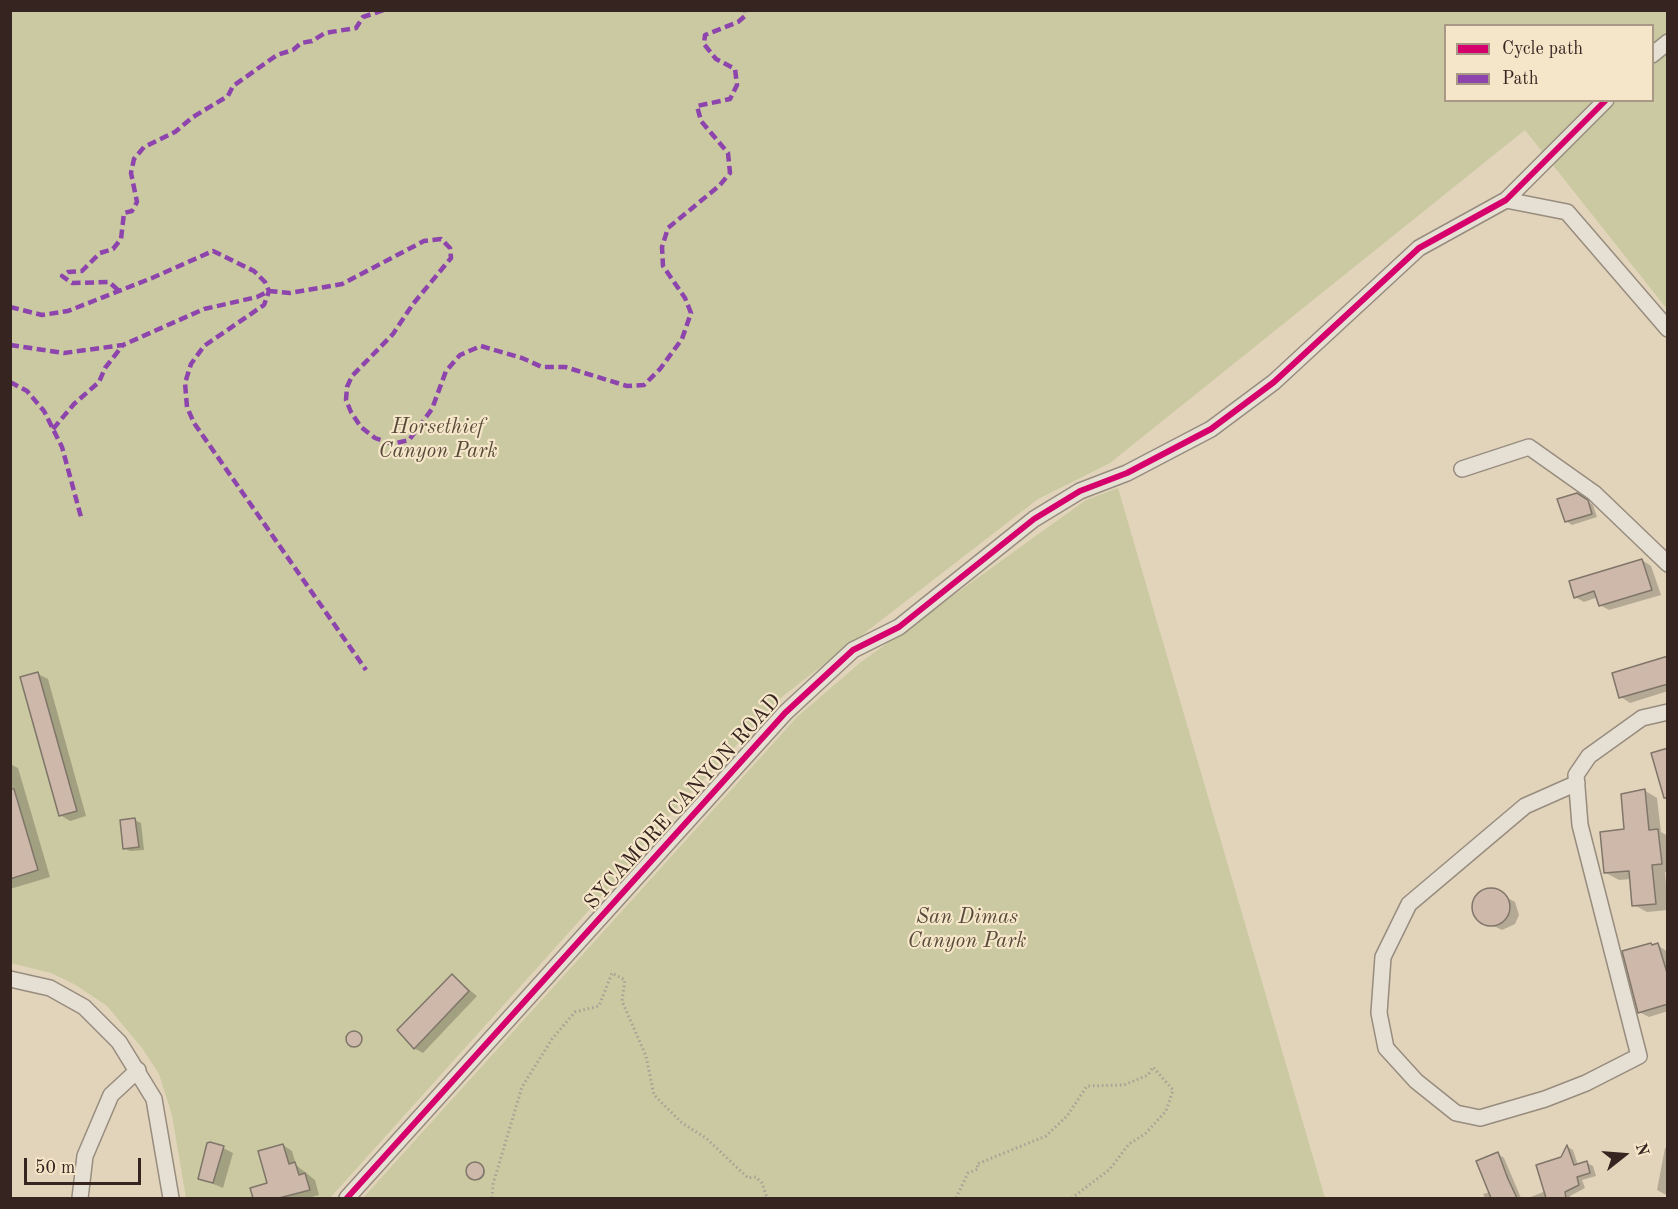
<!DOCTYPE html>
<style>
body{margin:0}
#map{position:relative;width:1678px;height:1209px;overflow:hidden;background:#e2d4bb;font-family:"Old Standard TT",serif}
canvas{display:block}
.frame{position:absolute;inset:0;border:12px solid #35241f;pointer-events:none}
.legend{position:absolute;left:1444px;top:24px;width:210px;height:78px;box-sizing:border-box;background:#f6e6c9;border:2px solid #a99885;margin:0;padding:8px 10px;list-style:none;font-size:18px;color:#35241f}
.legend li{display:flex;align-items:center;gap:12px;height:30px}
.legend b{width:30px;border:2px solid #a99885}
.north{position:absolute;left:1594px;top:1125px;width:60px;height:60px;-webkit-text-stroke:4px #f6e6c9;paint-order:stroke;rotate:73deg;font-size:16px;font-weight:700;line-height:24px;text-align:center;color:#35241f}
.north::after{content:'';display:block;margin:auto;width:21px;height:27px;background:#35241f;clip-path:polygon(50% 0,100% 100%,50% 72%,0 100%)}
.scale{position:absolute;left:24px;top:1158px;width:117px;height:27px;box-sizing:border-box;border:3px solid #35241f;border-top:0;padding-left:8px;font-size:18px;line-height:21px;white-space:nowrap;color:#35241f;-webkit-text-stroke:4px #f6e6c9;paint-order:stroke}
</style>
<div id="map">
<canvas width="1678" height="1209"></canvas>
<div class="frame"></div>
<ul class="legend">
<li><b style="height:8px;background:#d6006c"></b>Cycle path</li>
<li><b style="height:8px;background:#8e44ad"></b>Path</li>
</ul>
<div class="north">N</div>
<div class="scale">50 m</div>
</div>
<script>
const c = document.querySelector('canvas').getContext('2d');
c.lineJoin = 'round';
function fill(path, color) {
  c.fillStyle = color;
  c.fill(path, 'evenodd');
}
function poly(rows) {
  const path = new Path2D();
  for (const r of rows) {
    if (r.length === 3) {
      path.moveTo(r[0] + r[2], r[1]);
      path.arc(r[0], r[1], r[2], 0, 2 * Math.PI);
      continue;
    }
    path.moveTo(r[0], r[1]);
    for (let i = 2; i < r.length; i += 2) path.lineTo(r[i], r[i + 1]);
  }
  return path;
}
function strokePath(path, color, width, dash) {
  c.strokeStyle = color;
  c.lineWidth = width;
  c.lineCap = dash ? 'butt' : 'round';
  c.setLineDash(dash || []);
  c.stroke(path);
}
function write(font, color, halo, rows, align = 'center') {
  c.font = font + ' "Old Standard TT",serif';
  c.lineWidth = 4.5;
  c.setLineDash([]);
  c.textBaseline = 'middle';
  c.strokeStyle = halo;
  c.fillStyle = color;
  for (const [text, x, y, turn = 0] of rows) {
    c.save();
    c.translate(x, y);
    c.rotate((+turn || 0) * Math.PI / 180);
    c.textAlign = isNaN(turn) ? turn : align;
    if (halo) c.strokeText(text, 0, 0);
    c.fillText(text, 0, 0);
    c.restore();
  }
}
fill(poly([
 [10,11,1667,11,1667,309,1525,130,1110,463,1038,499,783,696,654,832,608,889,330,1198,186,1198,172,1115,159,1074,142,1048,107,1006,74,984,51,973,11,963],
 [1446,26,1652,26,1652,100,1446,100],
 [1118,488,1325,1198,363,1198,797,717,861,662,1037,535,1086,500]
]), '#cac9a1');
fill(poly([
 [1583,498,1593,505,1597,517,1572,525,1566,521],
 [1642,560,1651,566,1661,595,1609,610,1600,605,1598,597,1584,602,1575,597],
 [1668,658,1668,691,1630,703,1621,697],
 [38,674,48,679,86,816,70,821,60,815],
 [10,764,18,768,50,877,10,889],
 [1644,790,1657,798,1661,832,1668,836,1668,872,1665,872,1668,910,1647,912,1634,905,1631,879,1619,880,1606,873],
 [135,820,141,823,144,850,130,851,124,848],
 [1491,889,1515,902,1519,915,1515,924,1502,930,1479,919,1474,906,1480,893],
 [1657,945,1668,952,1668,1011,1649,1017,1639,1012],
 [452,976,477,996,423,1053,414,1048],
 [355,1040,7],
 [283,1145,292,1151,296,1165,315,1180,319,1195,308,1198,254,1198,252,1189,269,1184],
 [1568,1147,1573,1150,1578,1165,1587,1163,1593,1166,1596,1176,1582,1180,1585,1188,1570,1196,1571,1198,1528,1198,1546,1191],
 [223,1148,233,1153,223,1188,199,1178],
 [1665,1148,1668,1148,1668,1196,1657,1190],
 [1498,1154,1504,1158,1521,1198,1485,1198,1483,1194,1490,1192],
 [477,1172,8]
]), '#0003');
const building = poly([
 [1577,493,1588,500,1592,514,1565,522,1557,499,1577,493],
 [1642,559,1652,590,1599,606,1594,591,1574,598,1569,581,1642,559],
 [1668,656,1668,684,1619,698,1612,673,1668,656],
 [38,672,77,811,59,816,20,677,38,672],
 [1668,748,1668,798,1664,798,1651,753,1668,748],
 [10,789,14,789,38,870,10,879,10,789],
 [1645,789,1649,830,1658,829,1662,864,1652,865,1656,904,1632,906,1629,871,1604,873,1600,832,1624,829,1621,794,1645,789],
 [135,818,139,847,123,849,120,820,135,818],
 [1491,907,19],
 [1651,943,1652,945,1658,943,1668,976,1668,1004,1638,1013,1622,951,1651,943],
 [452,974,469,991,414,1049,397,1030,452,974],
 [354,1039,8],
 [210,1142,224,1146,213,1183,198,1179,207,1143,210,1142],
 [283,1144,289,1164,295,1162,299,1175,305,1173,310,1190,279,1198,253,1198,250,1188,267,1183,258,1151,283,1144],
 [1567,1145,1574,1165,1587,1161,1590,1173,1577,1177,1579,1185,1565,1192,1566,1198,1546,1198,1536,1165,1561,1157,1567,1145],
 [1498,1152,1508,1179,1517,1198,1491,1198,1476,1161,1498,1152],
 [475,1171,9]
]);
fill(building, '#cdb8a9');
strokePath(building, '#7f7569', 1.5);
const minor = poly([
 [1652,55,1668,42],
 [1506,200,1567,212,1668,329],
 [1462,469,1529,447,1594,493,1668,564],
 [1577,783,1525,806,1409,904,1383,957,1379,1013,1386,1048,1416,1081,1456,1113,1480,1118,1545,1099,1586,1083,1639,1056,1580,825,1576,775,1589,756,1642,718,1668,712],
 [10,979,50,988,84,1007,119,1042,154,1099,171,1198],
 [80,1198,85,1156,111,1095,138,1070],
 [347,1198,785,713,853,650,899,627,1034,519,1080,491,1127,473,1211,429,1274,382,1419,248,1506,200,1606,100]
]);
strokePath(minor, '#978c7e', 18);
strokePath(poly([
 [492,1198,493,1184,522,1087,552,1039,575,1012,599,1006,612,973,625,980,622,1001,646,1056,654,1095,682,1123,706,1138,748,1178,756,1177,762,1183,767,1198],
 [956,1198,968,1173,978,1169,977,1164,1046,1136,1067,1116,1087,1086,1124,1085,1148,1075,1153,1067,1173,1090,1166,1111,1145,1134,1129,1144,1110,1169,1072,1198]
]), '#a7a097', 3, [1.5, 3]);
strokePath(minor, '#e6e0d4', 15);
strokePath(poly([
 [118,290,109,282,72,283,62,276,68,272,82,271,100,253,113,249,121,239,124,213,132,211,137,202,131,173,134,159,144,147,175,132,193,117,228,96,233,86,277,55,293,50,301,43,312,41,325,33,356,28,363,17,384,10],
 [10,307,42,315,68,311,152,278,213,251,254,271,265,282,269,291,264,305,204,346,191,364,185,383,187,407,194,423,366,670],
 [10,345,64,353,123,345,204,309,257,297,269,291,290,293,342,284,424,241,441,239,450,248,451,258,413,304,393,334,352,376,347,387,346,400,351,412,361,427,375,438,392,444,409,440,432,409,446,371,460,355,481,346,522,358,542,367,565,367,627,386,644,385,660,369,682,339,691,313,685,298,663,266,662,247,668,228,719,186,730,173,728,153,701,121,697,106,730,99,737,85,735,69,716,59,704,44,705,35,738,22,745,16,745,10],
 [10,382,27,391,44,411,62,447,81,517],
 [53,429,74,404,99,382,105,368,123,345]
]), '#8e44ad', 4.5, [9, 4.5]);
strokePath(poly([
 [347,1198,785,713,853,650,899,627,1034,519,1080,491,1127,473,1211,429,1274,382,1419,248,1506,200,1606,100]
]), '#d6006c', 6);
write('italic 21px', '#564b3a', '#f6e6c9', [
 ["Horsethief",438,427],
 ["Canyon Park",438,451],
 ["San Dimas",967,917],
 ["Canyon Park",967,941]
]);
write('21px', '#35241f', '#f6e6c9', [
 ["SYCAMORE CANYON ROAD",683,802,-48]
]);
</script>
